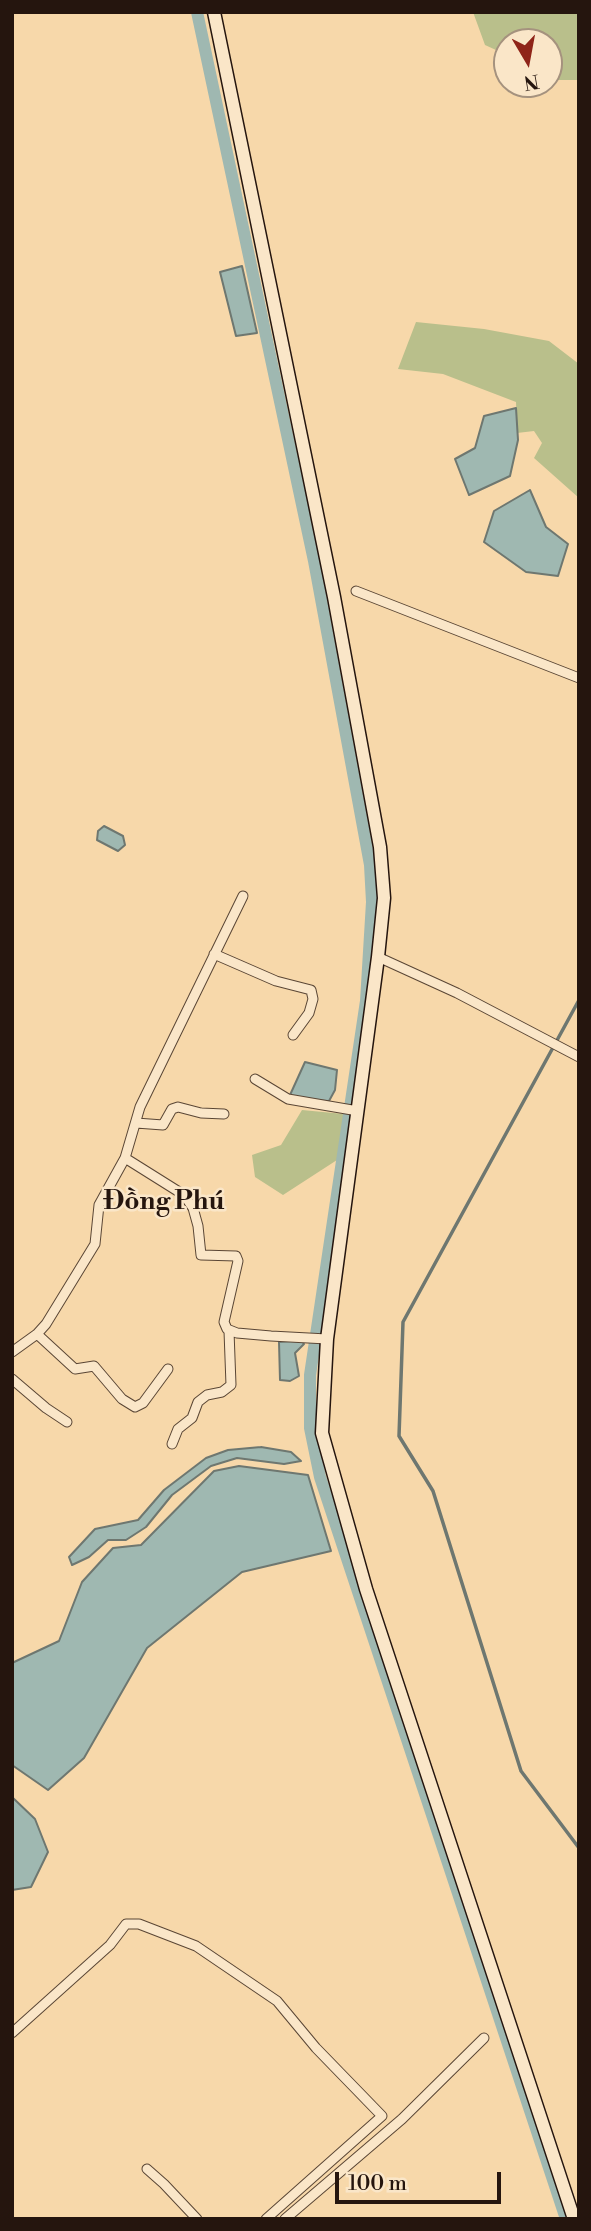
<!DOCTYPE html>
<meta charset="utf-8">
<style>
body{margin:0}
#map{position:relative;width:591px;height:2231px;overflow:hidden;background:#f7d8aa;font-family:"Libre Bodoni",serif}
canvas{display:block}
.frame{position:absolute;inset:0;border:14px solid #25150e;pointer-events:none}
.north{position:absolute;left:493px;top:28px;width:70px;height:70px;box-sizing:border-box;background:#fae6c8;border:2px solid #a5927e;border-radius:50%;rotate:170deg;font-size:19px;font-weight:700;line-height:28px;text-align:center;color:#25150e}
.north::after{content:'';display:block;margin:auto;width:24px;height:32px;background:#8f2418;clip-path:polygon(50% 0,100% 100%,50% 72%,0 100%)}
.scale{position:absolute;left:335px;top:2172px;width:166px;height:32px;box-sizing:border-box;border:4px solid #25150e;border-top:0;padding-left:9px;font-size:21px;line-height:24px;white-space:nowrap;color:#25150e;-webkit-text-stroke:5px #fae6c8;paint-order:stroke}
</style>
<div id="map">
<canvas width="591" height="2231"></canvas>
<div class="frame"></div>
<div class="north">N</div>
<div class="scale">100 m</div>
</div>
<script>
const c = document.querySelector('canvas').getContext('2d');
c.lineJoin = 'round';
function fill(path, color) {
  c.fillStyle = color;
  c.fill(path, 'evenodd');
}
function poly(rows) {
  const path = new Path2D();
  for (const r of rows) {
    path.moveTo(r[0], r[1]);
    for (let i = 2; i < r.length; i += 2) path.lineTo(r[i], r[i + 1]);
  }
  return path;
}
function strokePath(path, color, width, dash) {
  c.strokeStyle = color;
  c.lineWidth = width;
  c.lineCap = dash ? 'butt' : 'round';
  c.setLineDash(dash || []);
  c.stroke(path);
}
function write(font, color, halo, rows, align = 'center') {
  c.font = font + ' "Libre Bodoni",serif';
  c.lineWidth = 5;
  c.setLineDash([]);
  c.textBaseline = 'middle';
  c.strokeStyle = halo;
  c.fillStyle = color;
  for (const [text, x, y, turn = 0] of rows) {
    c.save();
    c.translate(x, y);
    c.rotate((+turn || 0) * Math.PI / 180);
    c.textAlign = isNaN(turn) ? turn : align;
    if (halo) c.strokeText(text, 0, 0);
    c.fillText(text, 0, 0);
    c.restore();
  }
}
fill(poly([
 [473,12,579,12,579,80,559,80,549,75,549,42,507,42,507,55,485,45],
 [416,322,484,329,549,341,579,364,579,498,534,458,542,443,534,431,517,433,516,402,443,374,398,369],
 [302,1110,344,1114,337,1160,283,1195,255,1177,252,1155,281,1145]
]), '#b9bf8b');
const water = poly([
 [242,266,257,333,236,336,220,272,242,266],
 [516,408,518,440,510,476,469,495,455,459,475,448,484,416,516,408],
 [530,490,546,527,568,544,558,576,526,572,484,542,494,511,530,490],
 [104,826,123,836,125,845,118,851,97,840,98,831,104,826],
 [305,1062,337,1070,335,1090,329,1101,299,1100,290,1095,305,1062],
 [301,1340,304,1344,295,1353,299,1376,290,1381,280,1380,279,1342,301,1340],
 [261,1447,291,1452,301,1461,284,1464,237,1458,211,1466,172,1495,146,1527,126,1540,108,1540,89,1557,72,1565,69,1557,95,1529,138,1520,164,1490,206,1458,228,1450,261,1447],
 [239,1466,308,1475,331,1551,242,1572,147,1648,84,1758,48,1790,12,1765,12,1663,59,1641,82,1582,113,1548,141,1545,214,1471,239,1466],
 [12,1797,35,1819,48,1852,31,1887,12,1890,12,1797]
]);
fill(water, '#9fb8b1');
strokePath(water, '#6e7770', 2);
strokePath(poly([
 [579,1000,403,1322,399,1436,433,1491,521,1771,579,1848]
]), '#6e7770', 3.5);
strokePath(poly([
 [197,12,314,561,370,865,372,902,366,1001,310,1375,310,1428,320,1477,566,2219]
]), '#9fb8b1', 12);
const street = poly([
 [356,591,579,678],
 [214,954,276,981,311,990,313,999,309,1013,293,1035],
 [378,957,457,993,579,1057],
 [255,1079,288,1099,358,1111],
 [136,1123,163,1125,172,1109,178,1107,201,1113,224,1114],
 [125,1158,184,1195,193,1208,198,1226,201,1255,236,1256,238,1261,224,1322,227,1329,237,1333,271,1336,327,1339],
 [37,1334,75,1369,94,1366,122,1399,135,1407,143,1403,168,1369],
 [12,1352,37,1334,46,1324,95,1244,99,1205,125,1158,140,1107,243,896],
 [12,1379,46,1408,67,1422],
 [172,1444,178,1429,192,1418,198,1402,207,1395,222,1392,231,1385,229,1331],
 [12,2033,110,1945,126,1924,139,1924,196,1946,277,2001,316,2048,382,2116,266,2219],
 [147,2169,164,2184,197,2219],
 [285,2219,402,2119,484,2038]
]);
const secondary = poly([
 [214,12,334,597,380,847,384,898,378,957,327,1339,322,1433,366,1589,574,2219]
]);
strokePath(street, '#5a4635', 11);
strokePath(secondary, '#25150e', 15);
strokePath(street, '#fae6c8', 9);
strokePath(secondary, '#fae6c8', 12);
write('bold 26px', '#25150e', '#fae6c8', [
 ["Đồng Phú",164,1203]
]);
</script>
